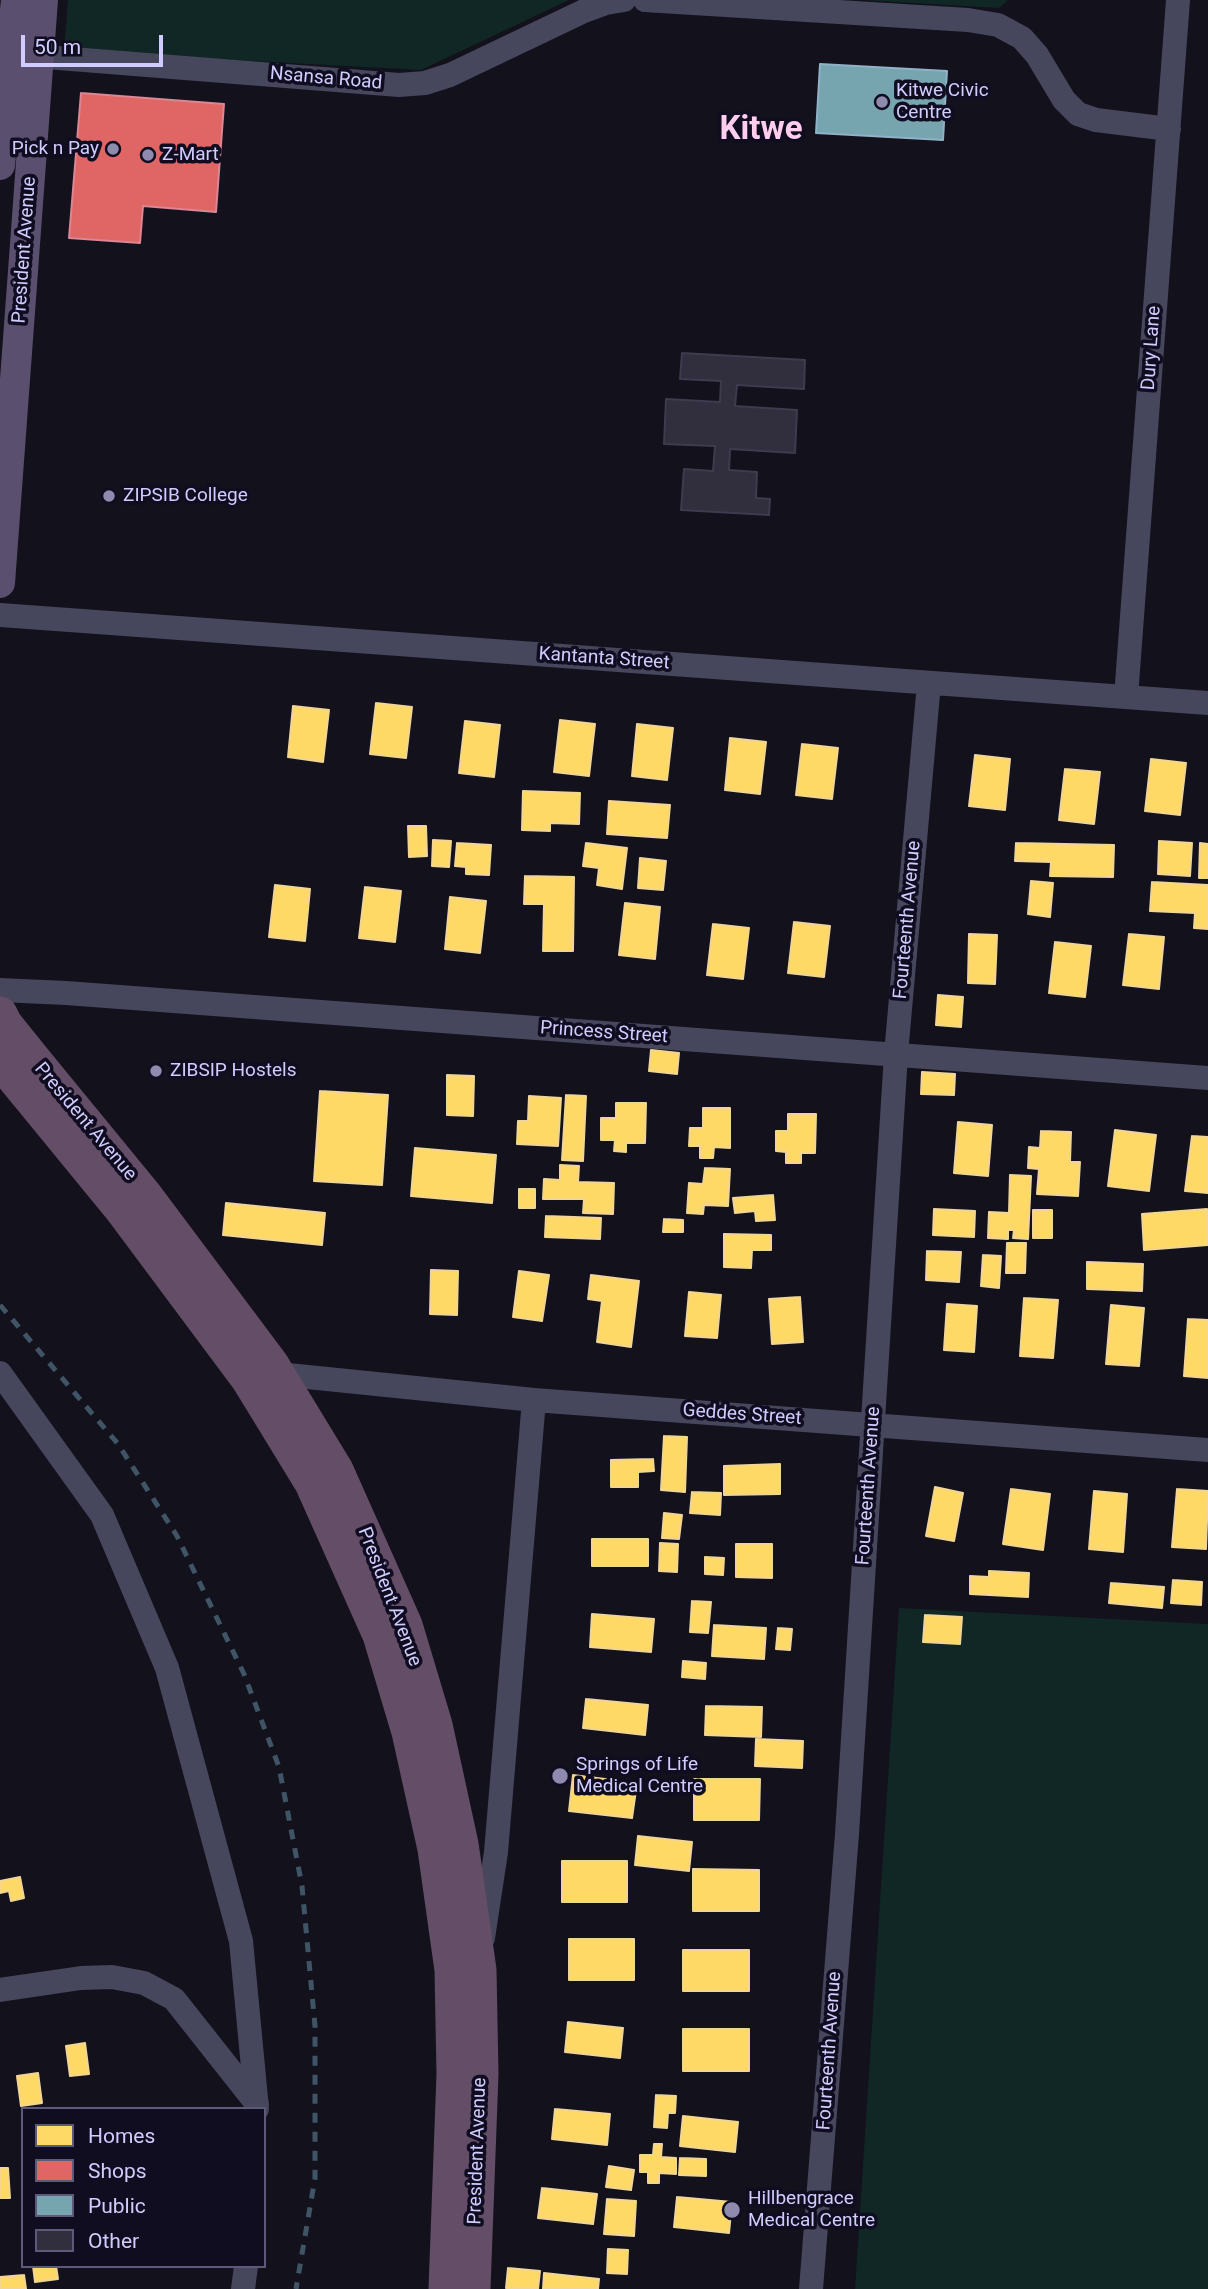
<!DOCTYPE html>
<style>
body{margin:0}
#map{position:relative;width:1208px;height:2289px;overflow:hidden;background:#13111c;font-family:Roboto,sans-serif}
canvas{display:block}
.legend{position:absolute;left:21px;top:2107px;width:245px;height:161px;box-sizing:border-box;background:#100d20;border:2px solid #5d5979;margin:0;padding:9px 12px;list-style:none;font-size:21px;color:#d1ccfe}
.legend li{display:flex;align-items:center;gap:14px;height:35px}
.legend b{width:35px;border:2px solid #5d5979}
.scale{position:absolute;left:21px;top:35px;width:142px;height:32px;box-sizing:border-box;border:4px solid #d1ccfe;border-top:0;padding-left:9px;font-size:21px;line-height:24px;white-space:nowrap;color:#d1ccfe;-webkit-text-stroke:5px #100d20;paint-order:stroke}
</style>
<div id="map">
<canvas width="1208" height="2289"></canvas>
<ul class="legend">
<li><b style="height:19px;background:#ffd966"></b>Homes</li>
<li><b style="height:19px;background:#e06666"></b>Shops</li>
<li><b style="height:19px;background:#76a5af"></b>Public</li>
<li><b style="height:19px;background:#312e3e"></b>Other</li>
</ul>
<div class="scale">50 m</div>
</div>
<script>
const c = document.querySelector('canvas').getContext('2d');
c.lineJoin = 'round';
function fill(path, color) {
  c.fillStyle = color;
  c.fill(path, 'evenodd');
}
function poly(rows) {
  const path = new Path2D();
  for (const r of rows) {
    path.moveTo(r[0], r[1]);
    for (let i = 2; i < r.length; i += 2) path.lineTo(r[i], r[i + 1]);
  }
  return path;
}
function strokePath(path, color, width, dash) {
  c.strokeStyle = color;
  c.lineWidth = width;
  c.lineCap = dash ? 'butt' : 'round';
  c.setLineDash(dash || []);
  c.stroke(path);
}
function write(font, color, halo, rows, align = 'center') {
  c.font = font + ' Roboto,sans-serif';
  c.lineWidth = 7;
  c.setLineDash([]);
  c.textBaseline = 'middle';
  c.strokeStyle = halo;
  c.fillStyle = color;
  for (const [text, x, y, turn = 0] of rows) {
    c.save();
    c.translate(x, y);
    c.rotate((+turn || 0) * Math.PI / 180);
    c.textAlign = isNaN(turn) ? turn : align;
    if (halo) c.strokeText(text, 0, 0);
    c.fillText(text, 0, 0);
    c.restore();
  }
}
fill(poly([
 [68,0,569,0,421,70,64,51],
 [862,0,1008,0,999,8],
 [899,1608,1208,1624,1208,2289,855,2289]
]), '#102726');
const homes = poly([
 [376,703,412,707,406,758,370,754,376,703],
 [293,706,329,710,323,762,288,757,293,706],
 [560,720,595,724,589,776,554,772,560,720],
 [465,721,500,725,494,777,459,773,465,721],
 [637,724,673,728,667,780,632,776,637,724],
 [730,738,766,742,760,794,725,790,730,738],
 [802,744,838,748,832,799,796,795,802,744],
 [975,755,1010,759,1005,810,969,806,975,755],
 [1151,759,1186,763,1180,815,1145,811,1151,759],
 [1065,769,1100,772,1094,824,1059,820,1065,769],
 [523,791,580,793,579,824,550,823,550,831,522,830,523,791],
 [609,801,670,805,667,838,607,834,609,801],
 [408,826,426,826,427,856,409,857,408,826],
 [433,840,451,841,449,867,432,866,433,840],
 [1159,841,1192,843,1190,876,1158,874,1159,841],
 [457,843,491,845,489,875,466,874,466,867,455,866,457,843],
 [586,843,627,848,622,889,597,885,599,868,583,866,586,843],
 [1016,843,1114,845,1113,877,1050,876,1051,862,1015,861,1016,843],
 [1200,843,1208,844,1208,878,1199,878,1200,843],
 [640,858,666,861,663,890,638,888,640,858],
 [525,876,574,877,573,951,543,951,544,904,524,904,525,876],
 [1031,881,1053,883,1050,917,1028,914,1031,881],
 [1152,882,1208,885,1208,929,1194,928,1195,913,1150,911,1152,882],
 [275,885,310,889,305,941,269,937,275,885],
 [365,887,401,891,395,942,359,938,365,887],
 [450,897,486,901,480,953,445,949,450,897],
 [625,903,660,907,655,959,619,955,625,903],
 [794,922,830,926,824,977,788,973,794,922],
 [713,924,749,928,743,979,707,975,713,924],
 [969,934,997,935,995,984,968,983,969,934],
 [1129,934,1164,937,1159,989,1123,985,1129,934],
 [1055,942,1091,946,1085,997,1049,993,1055,942],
 [938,995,963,997,961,1027,936,1025,938,995],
 [651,1050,679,1053,677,1074,649,1071,651,1050],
 [922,1072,955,1074,954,1095,921,1094,922,1072],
 [447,1075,474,1076,473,1116,447,1115,447,1075],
 [320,1091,388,1095,382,1185,314,1181,320,1091],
 [566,1095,586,1096,583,1161,562,1160,566,1095],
 [529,1096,561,1098,558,1146,517,1144,518,1121,528,1121,529,1096],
 [616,1103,646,1103,645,1143,626,1143,626,1152,614,1151,615,1140,601,1140,601,1118,616,1118,616,1103],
 [703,1108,730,1108,730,1148,714,1147,713,1158,700,1158,700,1146,689,1146,690,1128,703,1128,703,1108],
 [788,1114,816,1114,815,1153,801,1153,801,1163,786,1163,786,1152,776,1151,776,1131,788,1131,788,1114],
 [958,1122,992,1125,988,1176,954,1173,958,1122],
 [1115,1130,1156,1135,1149,1191,1108,1186,1115,1130],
 [1041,1131,1071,1132,1070,1162,1080,1162,1078,1196,1037,1194,1039,1169,1028,1168,1029,1147,1040,1148,1041,1131],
 [1192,1136,1208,1137,1208,1193,1185,1191,1192,1136],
 [415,1148,496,1155,492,1203,411,1196,415,1148],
 [560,1165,579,1166,578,1182,614,1183,613,1214,583,1213,584,1199,543,1199,544,1179,560,1180,560,1165],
 [705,1168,730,1169,728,1206,704,1205,703,1214,687,1213,689,1183,703,1184,705,1168],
 [1010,1175,1031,1176,1028,1239,1013,1238,1014,1230,1008,1230,1008,1239,988,1238,989,1212,1009,1213,1010,1175],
 [519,1189,535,1189,535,1208,519,1208,519,1189],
 [773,1195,775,1220,756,1221,755,1211,735,1213,733,1198,773,1195],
 [226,1203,325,1213,322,1245,223,1235,226,1203],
 [934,1209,975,1211,974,1237,933,1235,934,1209],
 [1207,1209,1208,1245,1144,1250,1142,1214,1207,1209],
 [1033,1210,1052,1210,1052,1238,1033,1238,1033,1210],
 [546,1216,601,1218,600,1239,545,1237,546,1216],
 [664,1219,683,1220,683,1232,663,1232,664,1219],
 [724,1234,771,1235,771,1250,752,1250,751,1268,724,1267,724,1234],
 [1007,1243,1026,1243,1025,1273,1006,1273,1007,1243],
 [927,1251,961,1252,959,1282,926,1280,927,1251],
 [983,1255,1001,1256,999,1288,981,1286,983,1255],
 [1087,1262,1143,1264,1142,1291,1087,1289,1087,1262],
 [431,1270,458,1271,457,1315,430,1314,431,1270],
 [519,1271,549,1275,542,1321,513,1317,519,1271],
 [591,1275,639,1281,631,1347,597,1342,602,1301,588,1299,591,1275],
 [689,1292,721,1295,717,1338,685,1336,689,1292],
 [800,1297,803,1342,772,1344,769,1299,800,1297],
 [1024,1298,1058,1300,1053,1358,1020,1356,1024,1298],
 [947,1304,977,1306,974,1352,944,1350,947,1304],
 [1111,1305,1144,1308,1139,1366,1106,1364,1111,1305],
 [1188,1319,1208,1320,1208,1378,1184,1376,1188,1319],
 [664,1436,687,1437,685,1492,661,1490,664,1436],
 [653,1459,654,1471,638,1472,638,1487,611,1487,611,1460,653,1459],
 [780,1464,780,1494,724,1495,724,1466,780,1464],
 [935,1487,963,1493,954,1541,926,1536,935,1487],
 [1011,1489,1050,1494,1043,1550,1003,1544,1011,1489],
 [1177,1489,1208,1491,1206,1549,1172,1547,1177,1489],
 [1094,1491,1127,1494,1123,1552,1089,1549,1094,1491],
 [692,1492,721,1493,720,1515,690,1513,692,1492],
 [664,1513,682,1515,679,1539,662,1538,664,1513],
 [592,1539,648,1539,648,1566,592,1566,592,1539],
 [660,1543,678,1544,677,1572,659,1571,660,1543],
 [736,1544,772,1544,772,1578,736,1577,736,1544],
 [705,1557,724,1558,723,1575,705,1574,705,1557],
 [989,1571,1029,1573,1028,1597,970,1594,970,1576,989,1577,989,1571],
 [1173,1580,1202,1582,1201,1605,1171,1603,1173,1580],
 [1111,1583,1164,1587,1162,1608,1109,1603,1111,1583],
 [692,1601,711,1602,708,1633,690,1632,692,1601],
 [592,1614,654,1619,651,1652,590,1647,592,1614],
 [925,1615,962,1617,960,1644,923,1642,925,1615],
 [714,1625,766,1628,764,1659,712,1656,714,1625],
 [778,1628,792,1629,790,1650,776,1649,778,1628],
 [683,1661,706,1663,705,1679,682,1677,683,1661],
 [586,1699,648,1705,645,1735,583,1728,586,1699],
 [706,1706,762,1707,761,1737,705,1735,706,1706],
 [756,1739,803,1741,802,1768,755,1766,756,1739],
 [573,1775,637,1783,632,1818,569,1811,573,1775],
 [694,1779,760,1779,759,1820,694,1820,694,1779],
 [638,1836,692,1842,689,1871,635,1865,638,1836],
 [562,1861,627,1861,627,1902,562,1902,562,1861],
 [693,1869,759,1870,759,1911,693,1911,693,1869],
 [20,1877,24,1898,11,1901,9,1891,0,1893,0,1881,20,1877],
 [569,1939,634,1939,634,1980,569,1980,569,1939],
 [683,1950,749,1950,749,1991,683,1991,683,1950],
 [568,2022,623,2028,620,2058,565,2052,568,2022],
 [683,2029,749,2029,749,2071,683,2071,683,2029],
 [85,2043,89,2074,70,2076,66,2046,85,2043],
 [38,2073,42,2103,21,2106,17,2076,38,2073],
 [656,2095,676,2096,675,2113,668,2113,667,2128,654,2127,656,2095],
 [555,2109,610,2114,607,2145,552,2139,555,2109],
 [683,2116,738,2122,735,2152,680,2146,683,2116],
 [654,2144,662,2144,661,2157,676,2158,676,2174,659,2173,659,2183,648,2183,648,2172,640,2172,640,2155,653,2155,654,2144],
 [680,2158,706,2159,706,2176,679,2175,680,2158],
 [609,2166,634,2170,631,2190,606,2187,609,2166],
 [0,2168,8,2168,10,2198,0,2198,0,2168],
 [542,2188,597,2194,593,2224,538,2218,542,2188],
 [677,2197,732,2202,729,2233,674,2227,677,2197],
 [607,2199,636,2201,634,2236,604,2234,607,2199],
 [608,2249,628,2250,627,2274,607,2273,608,2249],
 [33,2266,56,2266,58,2279,35,2282,33,2266],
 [508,2268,540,2271,538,2289,506,2288,508,2268],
 [544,2273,599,2279,598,2289,543,2289,544,2273],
 [24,2275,26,2289,0,2289,0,2277,24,2275]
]);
fill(homes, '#ffd966');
strokePath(homes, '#f1d594', 2);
const shops = poly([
 [81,93,224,104,216,212,143,206,140,243,69,238,81,93]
]);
fill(shops, '#e06666');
strokePath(shops, '#dc8594', 2);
const public = poly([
 [820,64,947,71,943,140,816,133,820,64]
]);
fill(public, '#76a5af');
strokePath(public, '#91b1c7', 2);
const building = poly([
 [682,353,805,360,804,389,737,385,735,406,797,410,795,453,730,449,729,470,757,472,756,498,770,499,769,515,681,510,684,469,713,471,715,446,664,444,666,399,720,402,721,381,680,379,682,353]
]);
fill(building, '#312e3e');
strokePath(building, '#3e3b4f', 2);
strokePath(poly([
 [645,0,968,20,998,25,1022,38,1037,55,1064,100,1078,114,1096,120,1169,129],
 [21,55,399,85,425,83,450,75,584,11,606,3,624,0],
 [0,615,1208,703],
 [1126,697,1178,0],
 [0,990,66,993,1208,1078],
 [0,1373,102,1515,167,1668,241,1941,257,2109],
 [278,1374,534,1400,1208,1450],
 [483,1938,496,1852,534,1400],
 [0,1990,81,1978,112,1977,144,1983,174,1999,257,2104],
 [243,2289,246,2266],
 [811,2289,847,1834,896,1054,929,683]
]), '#46465d', 24);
strokePath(poly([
 [0,165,16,0],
 [0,583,43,0]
]), '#5a4f6e', 30);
strokePath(poly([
 [0,1014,5,1024,34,1060,144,1194,272,1365,336,1470,405,1625,435,1725,461,1844,479,1970,481,2074,473,2289],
 [0,1061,123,1211,249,1380,312,1483,380,1635,409,1732,435,1849,452,1970,454,2074,446,2289]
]), '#644d67', 35);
strokePath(poly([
 [0,1305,118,1444,177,1536,244,1674,279,1767,302,1886,315,2026,315,2178,296,2289]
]), '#3f5565', 5, [10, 9]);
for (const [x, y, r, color] of [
 [882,102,7,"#8e8baf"],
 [113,149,7,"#8e8baf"],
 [148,155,7,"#8e8baf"],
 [109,496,7,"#8e8baf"],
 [156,1071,7,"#8e8baf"],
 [560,1776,9,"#8e8baf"],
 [732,2210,9,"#8e8baf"]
]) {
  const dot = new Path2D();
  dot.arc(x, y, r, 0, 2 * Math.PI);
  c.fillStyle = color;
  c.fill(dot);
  strokePath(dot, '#100d20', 2.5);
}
write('19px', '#d1ccfe', '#100d20', [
 ["Nsansa Road",326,79,5],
 ["President Avenue",25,250,-86],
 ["Dury Lane",1152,348,-86],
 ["Kantanta Street",604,659,4],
 ["Fourteenth Avenue",908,920,-85],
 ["Princess Street",604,1033,4],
 ["President Avenue",85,1122,50],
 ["Geddes Street",742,1415,4],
 ["Fourteenth Avenue",869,1486,-86],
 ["President Avenue",389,1597,69],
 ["Fourteenth Avenue",830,2051,-86],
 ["President Avenue",478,2151,-88]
]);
write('19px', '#d1ccfe', '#100d20', [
 ["Kitwe Civic",896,91],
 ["Centre",896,113],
 ["Pick n Pay",99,149,"right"],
 ["Z-Mart",162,155],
 ["ZIPSIB College",123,496],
 ["ZIBSIP Hostels",170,1071],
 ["Springs of Life",576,1765],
 ["Medical Centre",576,1787],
 ["Hillbengrace",748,2199],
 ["Medical Centre",748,2221]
], 'left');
write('bold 33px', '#ffceee', '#100d20', [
 ["Kitwe",761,131]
]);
</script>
